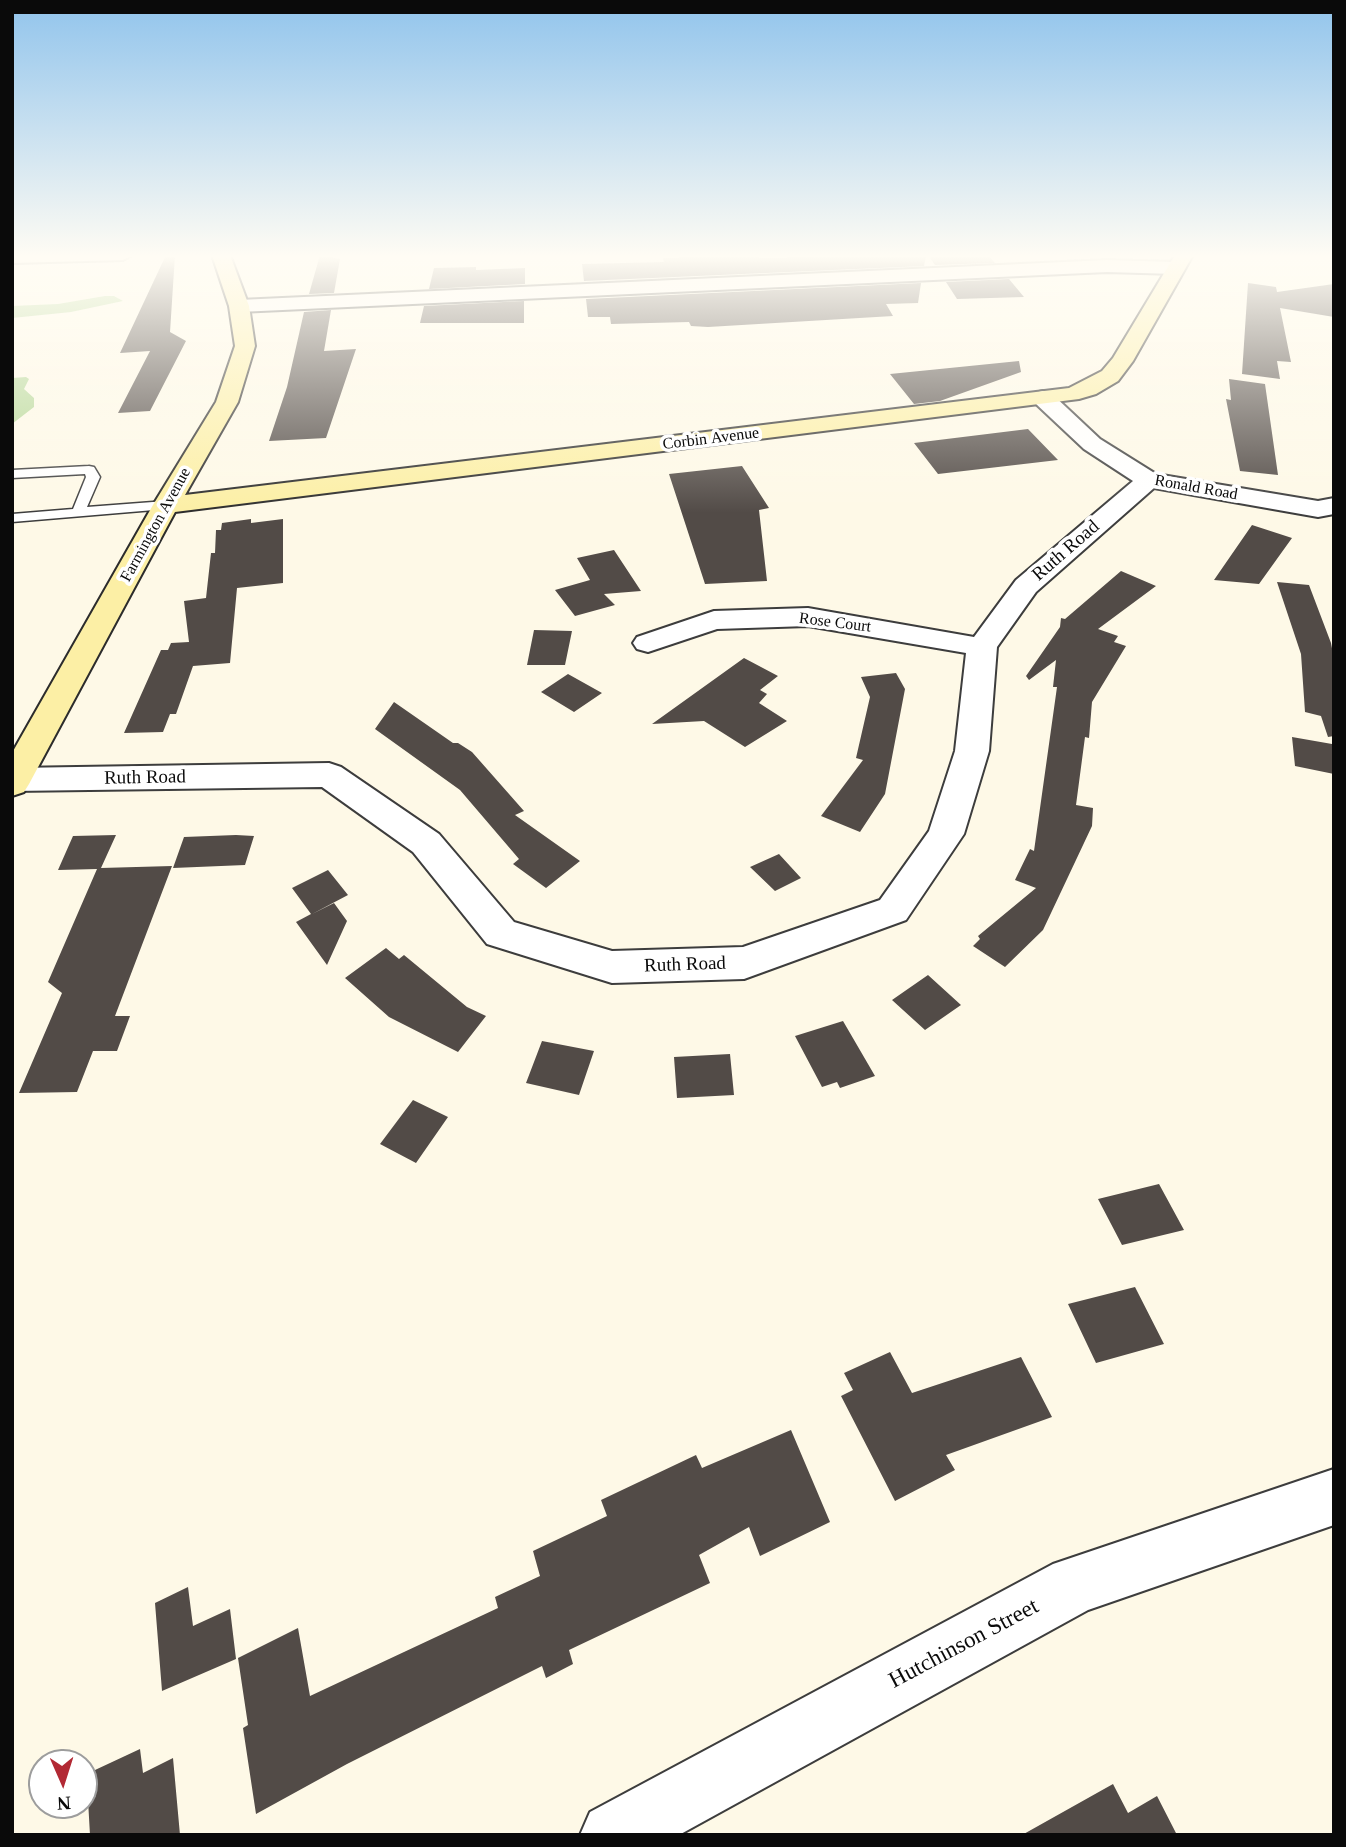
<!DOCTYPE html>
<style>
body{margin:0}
#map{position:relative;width:1346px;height:1847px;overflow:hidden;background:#fef9e7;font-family:"Times New Roman",serif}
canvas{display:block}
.frame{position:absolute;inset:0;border:14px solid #0a0a0a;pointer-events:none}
.north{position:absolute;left:28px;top:1749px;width:70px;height:70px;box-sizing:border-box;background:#fff;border:2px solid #9d9d9d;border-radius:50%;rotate:177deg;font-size:19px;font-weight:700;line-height:28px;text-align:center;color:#0a0a0a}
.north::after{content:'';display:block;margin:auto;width:24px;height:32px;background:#b22934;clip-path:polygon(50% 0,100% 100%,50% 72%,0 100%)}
</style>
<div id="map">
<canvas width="1346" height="1847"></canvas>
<div class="frame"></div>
<div class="north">N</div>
</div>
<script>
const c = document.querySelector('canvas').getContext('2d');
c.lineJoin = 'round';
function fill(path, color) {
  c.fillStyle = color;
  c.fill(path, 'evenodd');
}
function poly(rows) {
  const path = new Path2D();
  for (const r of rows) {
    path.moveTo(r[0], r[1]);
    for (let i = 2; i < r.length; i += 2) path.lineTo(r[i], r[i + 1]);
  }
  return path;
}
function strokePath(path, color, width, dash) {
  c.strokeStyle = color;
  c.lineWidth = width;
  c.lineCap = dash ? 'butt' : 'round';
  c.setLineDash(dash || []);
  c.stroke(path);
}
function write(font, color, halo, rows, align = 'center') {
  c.font = font + ' "Times New Roman",serif';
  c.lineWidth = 7;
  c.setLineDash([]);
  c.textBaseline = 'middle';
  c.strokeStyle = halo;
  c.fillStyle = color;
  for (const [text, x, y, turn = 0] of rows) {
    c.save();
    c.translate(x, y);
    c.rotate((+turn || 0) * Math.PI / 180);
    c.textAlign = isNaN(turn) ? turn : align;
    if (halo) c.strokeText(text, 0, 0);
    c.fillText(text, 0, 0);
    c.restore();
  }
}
fill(poly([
 [105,296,114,296,123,301,71,312,12,318,12,306,58,304],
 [26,377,29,379,24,389,34,398,34,407,12,424,12,378]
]), '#b3d694');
fill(poly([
 [166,255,175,255,170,332,186,341,150,411,118,413,150,351,120,353],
 [320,255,340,259,334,293,309,294],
 [757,255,759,258,926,255,924,266,584,281,582,264,664,262,663,258],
 [928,255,988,255,995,263,935,265],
 [476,267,476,270,525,268,525,284,429,289,434,268],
 [1009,279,1024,297,957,299,946,282],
 [921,283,918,303,886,304,893,316,708,327,691,326,689,322,611,324,610,317,588,317,586,299],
 [1248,283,1276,287,1277,292,1334,284,1334,317,1280,308,1291,362,1277,361,1280,379,1242,374],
 [524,301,524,323,420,323,424,306],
 [331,310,324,351,356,349,326,438,269,441,287,387,304,312],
 [1019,361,1021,372,940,401,914,404,890,374],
 [1229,379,1265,384,1278,475,1240,471,1226,399,1231,400],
 [1028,429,1058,460,938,474,914,443],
 [742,466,769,508,759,510,767,581,705,584,669,474],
 [251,519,251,523,283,519,283,583,237,588,230,663,193,666,176,714,170,714,163,732,124,733,161,650,168,650,171,643,189,642,184,601,206,598,211,553,215,553,216,530,221,530,222,523],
 [1252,525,1292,538,1259,584,1214,580],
 [614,550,641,591,604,594,615,605,575,616,555,590,590,580,577,558],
 [1121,571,1156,586,1098,629,1118,636,1114,642,1126,646,1092,702,1089,738,1085,737,1076,805,1093,808,1092,826,1043,930,1005,967,973,946,980,939,978,936,1036,888,1015,880,1030,849,1034,851,1057,687,1053,687,1056,660,1029,680,1026,676,1060,627,1061,618,1065,619],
 [1277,582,1309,585,1331,643,1334,659,1334,736,1328,737,1321,716,1305,712,1301,654],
 [534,630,572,631,565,665,527,665],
 [744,658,778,676,760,690,767,694,759,703,787,721,745,747,704,721,652,724],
 [896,673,905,689,885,794,860,832,821,816,863,760,856,758,870,697,861,677],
 [568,674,602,693,574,712,541,692],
 [394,702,453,743,458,743,472,752,524,811,515,815,580,861,546,888,513,864,519,859,460,790,375,729],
 [1292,737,1332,744,1334,774,1295,766],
 [116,835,101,868,172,866,115,1016,130,1016,117,1051,93,1051,77,1092,19,1093,62,993,48,982,97,869,58,870,73,836],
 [236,835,254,836,245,865,173,868,184,837],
 [779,854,801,878,775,891,750,867],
 [328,870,348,895,312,914,334,903,347,921,327,965,296,922,311,914,292,888],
 [386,948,399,959,404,955,467,1007,486,1016,458,1052,389,1017,345,978],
 [928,975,961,1005,925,1030,892,1000],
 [843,1021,875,1076,840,1088,837,1082,822,1087,795,1036],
 [542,1041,594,1051,579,1095,526,1083],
 [730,1054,734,1095,677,1098,674,1057],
 [413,1100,448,1117,416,1163,380,1144],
 [1159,1184,1184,1230,1122,1245,1098,1199],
 [1135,1287,1164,1344,1096,1363,1068,1304],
 [890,1352,912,1393,1021,1357,1052,1417,946,1455,955,1470,895,1501,841,1396,853,1390,844,1373],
 [791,1430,830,1522,760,1556,749,1527,699,1555,710,1583,569,1650,573,1664,546,1678,542,1666,347,1764,256,1814,243,1728,248,1725,238,1658,298,1628,310,1696,498,1608,495,1597,540,1576,533,1551,607,1516,601,1500,696,1455,702,1468],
 [188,1587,193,1626,230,1609,236,1659,162,1691,155,1603],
 [140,1749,143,1773,173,1758,180,1835,90,1835,88,1800,96,1796,95,1770],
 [1113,1784,1128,1813,1157,1796,1177,1835,1022,1835]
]), '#524b47');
const lane = poly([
 [89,466,94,467,100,477,87,507,166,501,173,505,166,509,12,522,12,514,73,509,86,477,85,474,12,478,12,470,89,466]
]);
const street = poly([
 [12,255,132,255,123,260,12,263,12,255],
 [1107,260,1176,262,1185,268,1176,274,1107,272,239,312,229,306,239,300,1107,260],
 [1043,391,1051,393,1100,439,1156,474,1318,501,1334,498,1334,514,1318,517,1154,488,1036,592,997,647,989,751,964,834,906,920,744,979,612,983,487,944,413,852,322,787,12,791,14,768,329,763,341,767,439,834,514,922,612,951,743,947,880,900,929,831,955,751,966,653,808,626,717,629,648,652,637,649,633,643,637,637,714,611,808,608,974,637,1016,580,1133,481,1084,449,1035,403,1032,398,1035,393,1043,391],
 [1334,1469,1334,1525,1088,1610,679,1835,580,1835,590,1812,1053,1564,1334,1469]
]);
const secondary = poly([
 [212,255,230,255,249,306,255,346,238,402,185,495,1069,388,1102,371,1113,358,1175,255,1193,255,1133,361,1118,381,1096,394,1079,399,175,512,29,784,24,792,12,796,12,753,153,505,216,402,235,346,229,306,212,255]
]);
strokePath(lane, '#3d3d3d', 3);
strokePath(street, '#3d3d3d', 4);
strokePath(secondary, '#2c2c2c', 4);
fill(lane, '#fff');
fill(street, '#fff');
fill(secondary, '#fcefa5');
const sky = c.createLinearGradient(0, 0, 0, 513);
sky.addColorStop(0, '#91c4ec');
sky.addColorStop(0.5, '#fffcf4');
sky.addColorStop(1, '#fffcf400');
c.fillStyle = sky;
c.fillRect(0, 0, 1346, 513);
write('16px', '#0a0a0a', '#fff', [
 ["Corbin Avenue",711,439,-7],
 ["Ronald Road",1196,488,10],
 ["Farmington Avenue",156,525,-61],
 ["Rose Court",835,623,7]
]);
write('19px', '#0a0a0a', '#fff', [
 ["Ruth Road",1066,551,-41],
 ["Ruth Road",145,778,-1],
 ["Ruth Road",685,965,-2]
]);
write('23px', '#0a0a0a', '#fff', [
 ["Hutchinson Street",964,1644,-28]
]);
</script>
